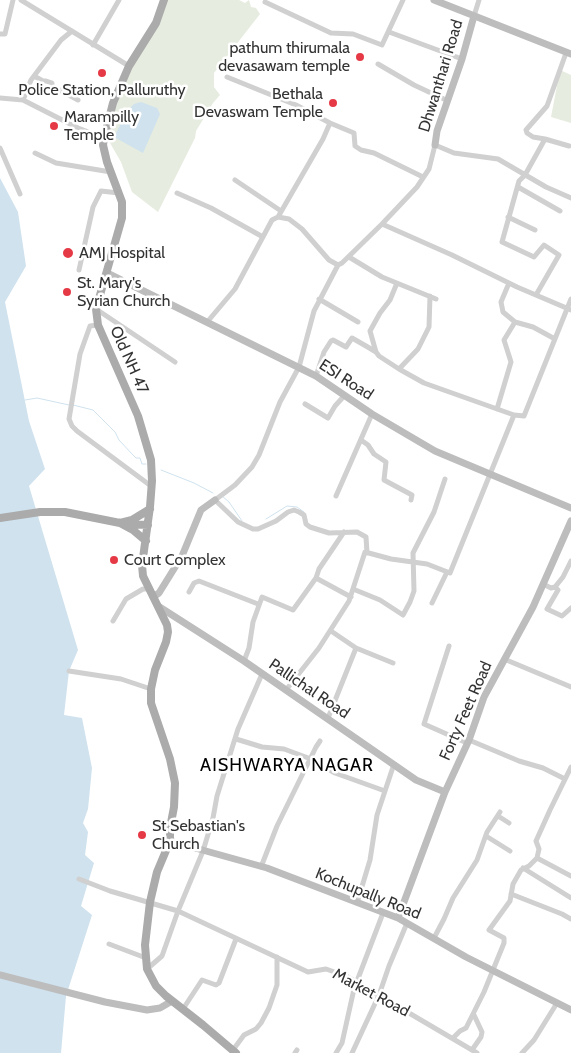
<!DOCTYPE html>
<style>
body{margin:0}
canvas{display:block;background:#fff}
</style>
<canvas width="571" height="1053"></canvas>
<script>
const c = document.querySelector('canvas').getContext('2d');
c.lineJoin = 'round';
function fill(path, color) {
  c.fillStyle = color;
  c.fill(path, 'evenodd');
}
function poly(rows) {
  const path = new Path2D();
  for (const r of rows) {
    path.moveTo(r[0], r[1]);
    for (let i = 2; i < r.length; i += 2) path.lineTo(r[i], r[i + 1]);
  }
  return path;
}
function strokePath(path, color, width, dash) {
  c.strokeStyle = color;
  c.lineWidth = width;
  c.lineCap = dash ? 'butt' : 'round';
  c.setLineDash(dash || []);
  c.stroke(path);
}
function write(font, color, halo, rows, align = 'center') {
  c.font = font + ' Cabin,sans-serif';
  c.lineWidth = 5;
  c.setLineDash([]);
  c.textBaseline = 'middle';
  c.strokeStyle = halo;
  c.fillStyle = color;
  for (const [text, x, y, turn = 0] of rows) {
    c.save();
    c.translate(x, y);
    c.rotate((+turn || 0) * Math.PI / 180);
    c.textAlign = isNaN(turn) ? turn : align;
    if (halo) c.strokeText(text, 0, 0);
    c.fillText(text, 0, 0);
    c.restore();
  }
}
fill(poly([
 [166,0,239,0,245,3,249,0,251,7,256,8,260,14,214,73,214,87,220,95,213,103,196,131,195,138,158,212,132,192,121,162,106,136,116,98],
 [560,70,571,75,571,123,551,117]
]), '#e6ecdf');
fill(poly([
 [141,102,157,108,160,114,143,153,114,137,128,110,134,104],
 [0,178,18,212,26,266,5,302,29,421,45,469,29,486,78,650,69,671,64,715,82,718,92,768,88,809,83,823,88,832,85,855,94,863,81,906,92,915,66,996,61,1053,0,1053]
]), '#cfe2ee');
strokePath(poly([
 [25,400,37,398,69,405],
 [73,405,93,410,115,432,119,440,132,454,136,458,140,458,142,464,146,464],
 [161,470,194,483,213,493],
 [222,496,229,502,242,521],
 [266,519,287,506,297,507,304,512]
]), '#cfe2ee', 1);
strokePath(poly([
 [21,0,129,66],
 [265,2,331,33,353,34,382,45,403,0],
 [474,16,479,0],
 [72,31,61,40,31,80,23,100,78,128,104,138],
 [389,32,462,59],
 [0,34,5,34,13,0],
 [93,45,119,0],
 [378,64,414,85,448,101],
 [34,76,43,81,46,81,52,83,52,86,78,100],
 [227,77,296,105,330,123,354,133,355,146,361,150,374,153,423,177],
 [0,98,23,100],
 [545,139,569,146],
 [0,148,20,194],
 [35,153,56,163,111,172],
 [235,180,281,211],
 [518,187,560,211],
 [177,193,211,208,263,237],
 [278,217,323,139,330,123],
 [508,217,535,230],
 [382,224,452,255,517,287,571,310],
 [349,257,382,277,436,299],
 [79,270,93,207,101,191,119,193],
 [536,295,559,255,544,245,534,257,502,242,519,181,525,175,545,139,533,137,527,133,526,130,547,106,566,53],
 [319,299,358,322],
 [96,309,175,362],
 [208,321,235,289,272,220,278,217,289,219,302,229,329,260,338,265],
 [515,322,533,327,555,339],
 [98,325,90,326,80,354,69,419,72,426,77,431,151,486],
 [376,352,370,331,380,313,390,300,397,283],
 [399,369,418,349,429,327,430,296],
 [316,376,324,352,331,341,333,340,346,347,352,338,366,346,376,352,379,356,399,369,424,383,514,415],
 [305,404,328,418,335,406,345,395],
 [497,409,511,362,504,340,515,322,503,312,501,302,509,283],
 [361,440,368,445,374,454,386,462,384,480,412,495,411,500],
 [336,496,372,414],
 [367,553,366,537,357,532,329,533,310,527,306,524,304,515,299,512,294,510,288,512,276,521,258,529,253,529,238,522,215,500,235,485,252,467,259,455,280,402,299,367,314,311,338,265,342,263,382,224,417,187,429,169,435,145,454,153,498,159,546,187,571,198],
 [316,578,351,597],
 [543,584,551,588,555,587,563,577,571,561],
 [555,587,558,590,547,609,562,616,571,608],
 [353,589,380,600,403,615,410,602,414,591,413,553,434,512,445,479],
 [189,592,194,583,199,581,258,604],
 [432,603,447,572],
 [113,621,126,599,143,589,149,589],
 [331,631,356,648,393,663],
 [449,646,424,724,467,743],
 [504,659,571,687],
 [244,661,249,648,253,622,262,597,293,610,316,578,319,569,344,532],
 [69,671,121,679,151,689],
 [286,690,319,648,349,601,365,552,391,559,427,564,450,573,514,415,524,416,571,299],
 [328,718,356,648],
 [236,739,262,747,284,749,311,759,335,773,385,791],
 [469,740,519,761,543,768,565,779],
 [498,816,509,823],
 [486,836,510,851],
 [537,858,571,876],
 [261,867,277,826,316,747,320,741],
 [523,868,571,898],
 [79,879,110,891,178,911,308,972,326,969,346,976,477,1053],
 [511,894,562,914,571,919],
 [357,903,370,860,377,815,394,764],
 [434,938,444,919,453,898,477,860,487,832,500,812],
 [109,944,146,958],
 [147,969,162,956,178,911,203,851,213,818,217,796,238,729,262,674],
 [183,1009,202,980,216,985,219,983,236,939],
 [453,1038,460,1031,466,1028,484,992,504,943,504,938,489,930,510,901,513,884,521,870,529,866,537,858,539,849,536,841,550,810,571,767],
 [233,1050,244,1035,256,1029,261,1023,269,1008,277,985,277,957],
 [472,1050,481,1037,482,1032,474,1015],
 [295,1053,297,1050],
 [336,1053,342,1043,354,989,383,913],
 [352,1053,379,995,389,966,407,923],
 [522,1053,534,1040,557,1003]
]), '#d0d0d0', 5);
strokePath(poly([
 [434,0,571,54],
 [435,145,437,131,462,59,474,16],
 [107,273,316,376,372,414,435,451,571,508],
 [153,597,159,593,182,556,201,510,215,500],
 [158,606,244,661,416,780,445,792],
 [170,841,267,868,398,918,466,957,571,1010],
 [398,918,445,792,469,740,484,697,533,607,571,521],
 [0,975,105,1002,147,1010,160,1008,172,1001]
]), '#bdbdbd', 7);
strokePath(poly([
 [164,0,156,23,129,66,113,103,104,138,103,145,107,162,122,202,122,218,96,309,98,325,138,416,151,460,152,481,150,507,142,565,143,576,167,625,168,632,166,642,155,670,151,689,151,703,170,759,175,783,174,807,170,828,170,841,157,872,150,902,145,945,147,969,156,986,166,996,203,1025,236,1053],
 [0,518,40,512,65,512,120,523,132,520,150,509],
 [120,523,133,530,146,541],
 [127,524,148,525]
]), '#ababab', 8);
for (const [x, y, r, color] of [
 [360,57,5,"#e63946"],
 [102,73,5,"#e63946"],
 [333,103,5,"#e63946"],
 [54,126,5,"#e63946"],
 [68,253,6,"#e63946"],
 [67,292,5,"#e63946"],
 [114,560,5,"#e63946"],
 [142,835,5,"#e63946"]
]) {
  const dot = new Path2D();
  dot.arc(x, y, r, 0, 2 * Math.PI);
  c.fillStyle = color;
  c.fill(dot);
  strokePath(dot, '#fff', 2);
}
write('16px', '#333', '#fff', [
 ["pathum thirumala",350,48,"right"],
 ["devasawam temple",350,66,"right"],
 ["Police Station, Palluruthy",102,90,"center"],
 ["Bethala",323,94,"right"],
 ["Devaswam Temple",323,112,"right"],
 ["Marampilly",64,117],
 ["Temple",64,135],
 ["AMJ Hospital",79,253],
 ["St. Mary's",77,283],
 ["Syrian Church",77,301],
 ["Court Complex",124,560],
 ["St Sebastian's",152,826],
 ["Church",152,844]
], 'left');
write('16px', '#333', '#fff', [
 ["Dhwanthari Road",441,76,-73],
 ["Old NH 47",129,360,66],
 ["ESI Road",346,380,33],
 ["Pallichal Road",309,689,34],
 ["Forty Feet Road",466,711,-66],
 ["Kochupally Road",368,894,22],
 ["Market Road",371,993,28]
]);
c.letterSpacing = '1px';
write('18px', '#000', '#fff', [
 ["AISHWARYA NAGAR",287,766]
]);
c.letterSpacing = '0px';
</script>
